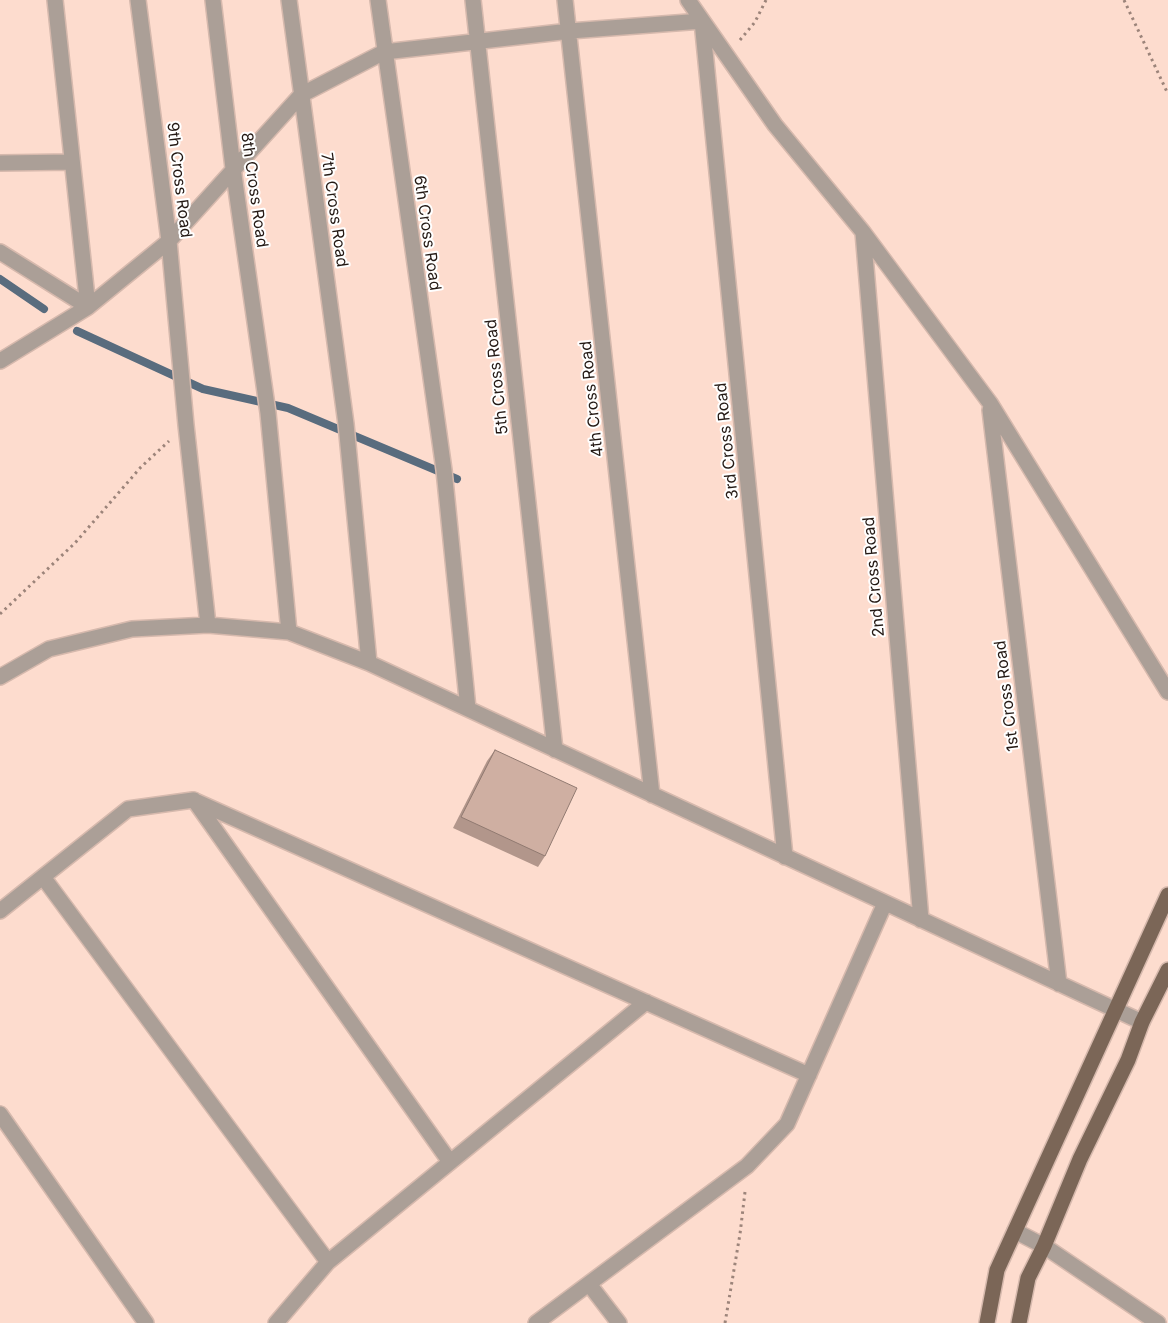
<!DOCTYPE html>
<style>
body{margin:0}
canvas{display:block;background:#fddcce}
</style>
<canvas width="1168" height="1323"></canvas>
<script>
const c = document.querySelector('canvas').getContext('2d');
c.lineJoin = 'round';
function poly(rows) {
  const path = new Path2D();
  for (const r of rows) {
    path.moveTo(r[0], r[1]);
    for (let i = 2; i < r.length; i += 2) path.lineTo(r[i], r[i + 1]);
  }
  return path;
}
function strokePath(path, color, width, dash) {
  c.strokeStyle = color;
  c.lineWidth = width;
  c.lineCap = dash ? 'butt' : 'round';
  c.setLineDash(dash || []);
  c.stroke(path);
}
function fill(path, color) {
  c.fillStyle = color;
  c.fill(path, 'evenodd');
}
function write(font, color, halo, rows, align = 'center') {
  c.font = font + ' Inter,sans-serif';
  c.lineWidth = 4;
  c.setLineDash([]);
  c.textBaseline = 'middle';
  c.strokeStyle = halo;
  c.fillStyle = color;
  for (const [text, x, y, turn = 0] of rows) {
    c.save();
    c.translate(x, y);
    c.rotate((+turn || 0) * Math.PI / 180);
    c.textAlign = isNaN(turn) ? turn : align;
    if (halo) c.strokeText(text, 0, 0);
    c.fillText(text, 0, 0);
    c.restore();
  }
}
strokePath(poly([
 [0,279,44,309],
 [77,331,203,389,288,408,457,479]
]), '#596c7e', 8);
const minor = poly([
 [138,0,169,241,186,425,208,625],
 [213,0,233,168,268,413,289,632],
 [289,0,346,424,369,663],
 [378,0,444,470,468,709],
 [473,0,555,750],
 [565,0,652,795],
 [688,0,775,125,863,232,990,403,1168,692],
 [0,163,72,162],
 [863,232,921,920],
 [0,252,88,307,169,241,301,95,384,52,570,31,702,21,785,857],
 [0,361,88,307,55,0],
 [990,410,1059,984],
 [0,677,49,649,132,629,208,625,289,632,369,663,1142,1022],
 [194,800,450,1162],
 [43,877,328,1262],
 [0,911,128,809,193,800,809,1075],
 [0,1114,146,1323],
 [1015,1231,1044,1246,1158,1323],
 [589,1284,619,1323],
 [276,1323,328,1262,646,1002],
 [536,1323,747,1166,787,1124,885,903]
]);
const major = poly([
 [987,1323,997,1270,1168,895],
 [1019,1323,1028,1278,1044,1246,1080,1159,1128,1060,1142,1022,1168,970]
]);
strokePath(minor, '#d6b9ad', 18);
strokePath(major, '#d6b9ad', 18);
strokePath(poly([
 [1124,0,1168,94],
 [740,40,755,22,766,0],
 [0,614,75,543,141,467,169,441],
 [725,1323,740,1234,745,1192]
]), '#9c847a', 3, [2.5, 4]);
strokePath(minor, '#ab9f97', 15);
strokePath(major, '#7b6657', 15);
fill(poly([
 [495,750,545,856,538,867,453,828,487,761]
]), '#b2968b');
const building = poly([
 [495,750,577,788,545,856,461,817,495,750]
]);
fill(building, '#cfafa2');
strokePath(building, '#917a71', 1);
write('16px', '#241914', '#fff', [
 ["9th Cross Road",179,180,83],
 ["8th Cross Road",254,190,82],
 ["7th Cross Road",334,210,82],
 ["6th Cross Road",427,233,82],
 ["5th Cross Road",497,377,-96],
 ["4th Cross Road",592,399,-96],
 ["3rd Cross Road",727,441,-96],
 ["2nd Cross Road",874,577,-95],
 ["1st Cross Road",1007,696,-97]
]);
</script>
